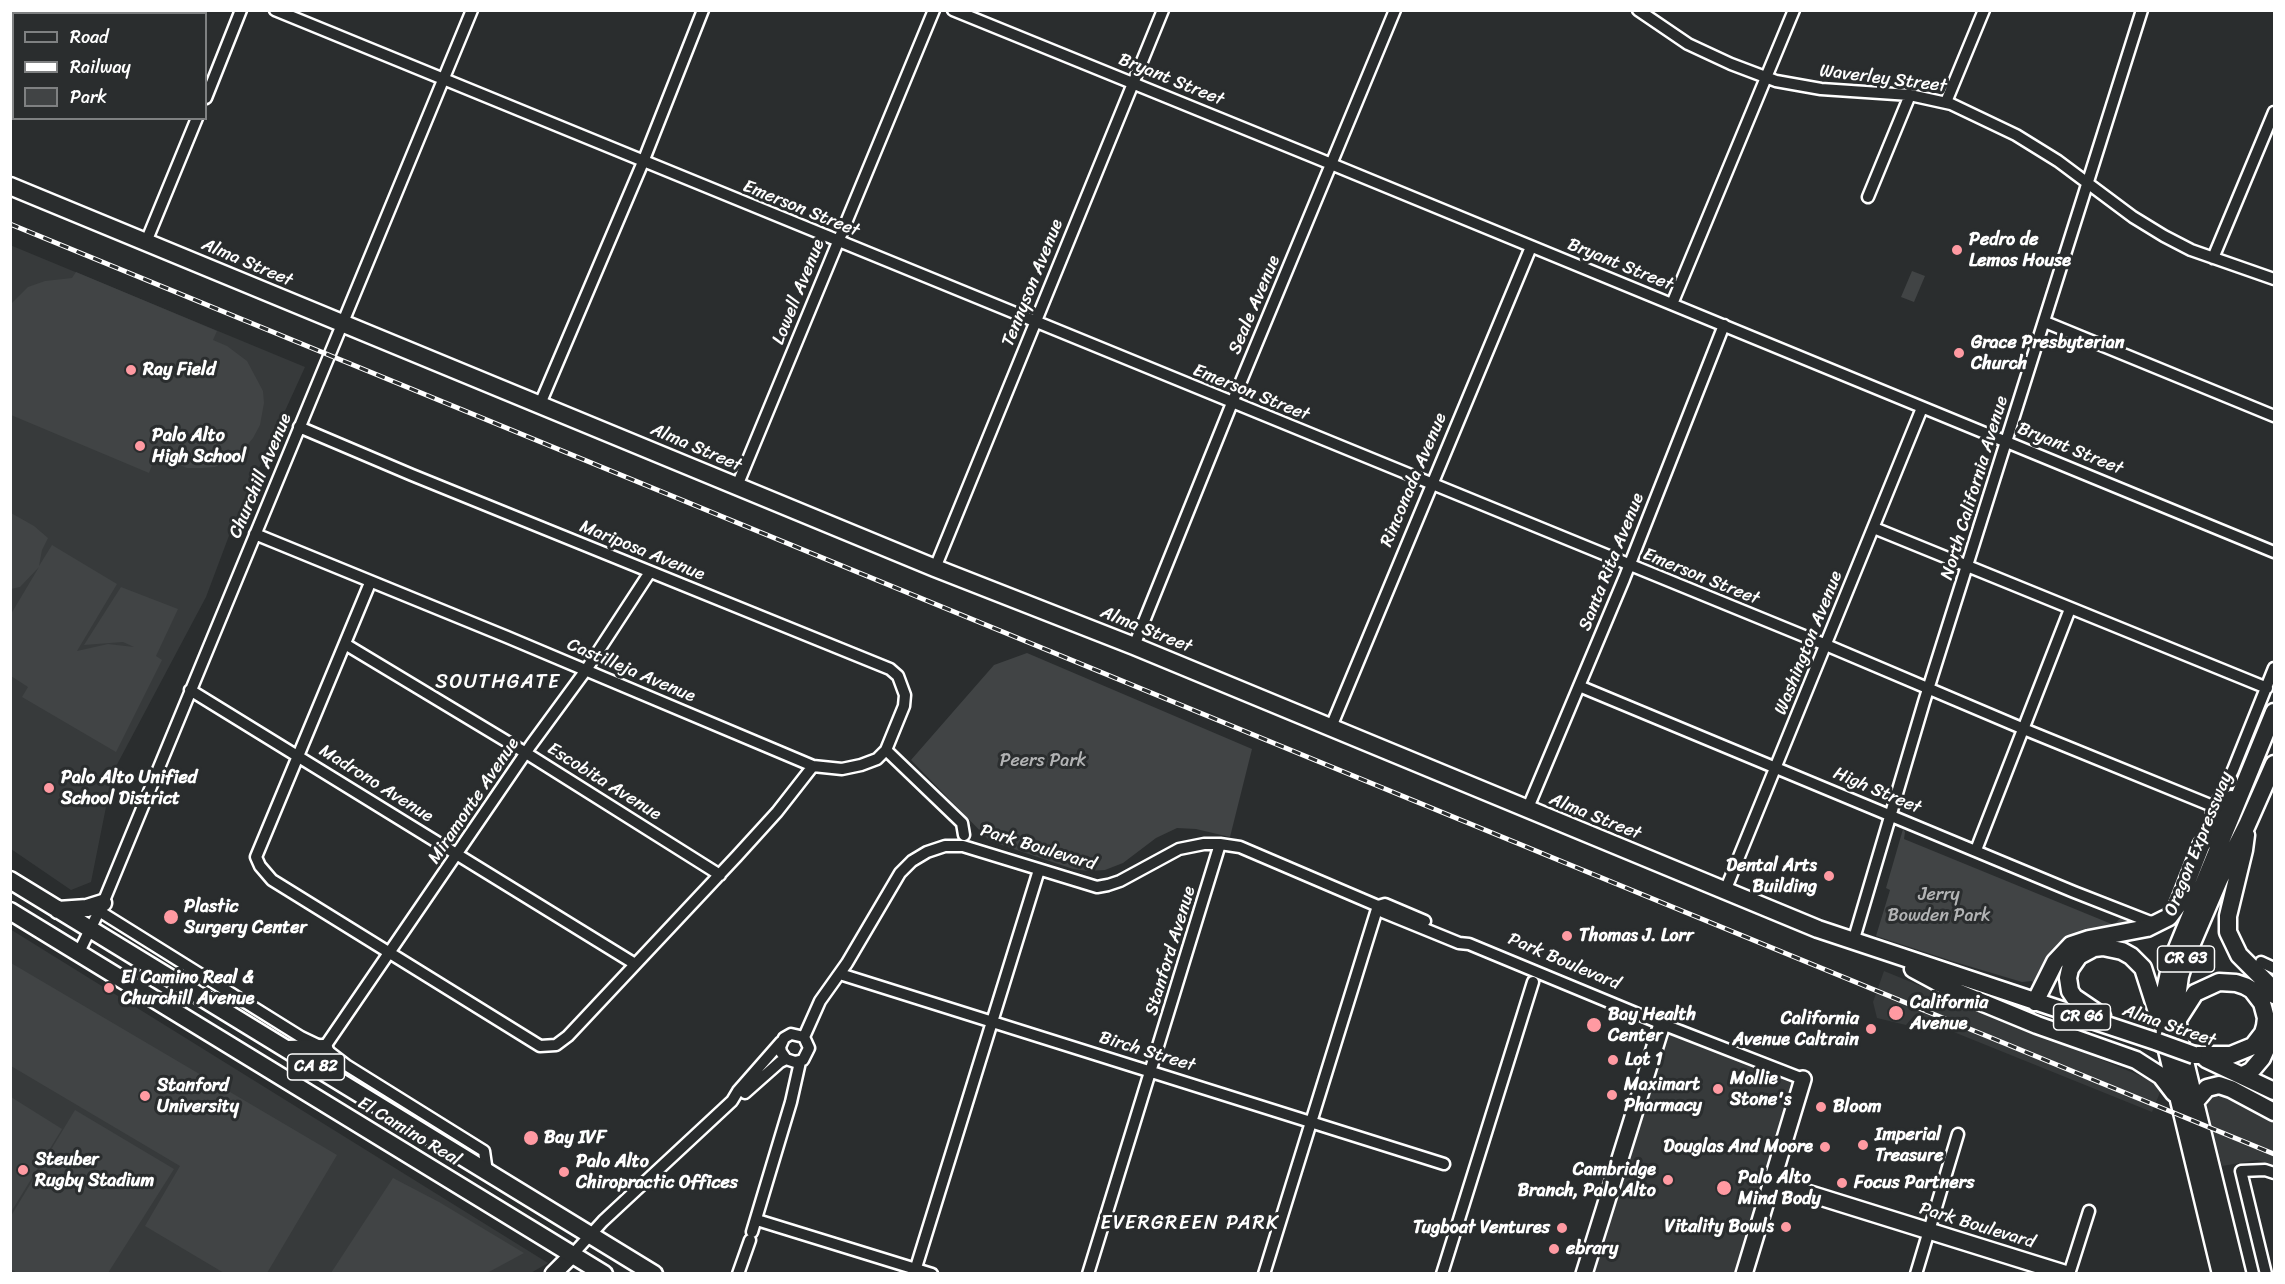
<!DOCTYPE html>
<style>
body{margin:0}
#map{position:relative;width:2285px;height:1284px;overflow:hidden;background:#2a2d2e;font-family:Sriracha,sans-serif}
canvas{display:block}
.frame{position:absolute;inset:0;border:12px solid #fff;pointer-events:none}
.legend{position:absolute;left:12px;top:12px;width:195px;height:108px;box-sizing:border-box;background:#2a2d2e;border:2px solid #7f8182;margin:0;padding:8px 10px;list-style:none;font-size:18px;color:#fff}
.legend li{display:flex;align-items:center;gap:12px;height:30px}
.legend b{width:30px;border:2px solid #7f8182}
</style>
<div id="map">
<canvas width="2285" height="1284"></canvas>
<div class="frame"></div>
<ul class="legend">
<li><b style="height:8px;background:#2a2d2e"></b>Road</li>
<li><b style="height:8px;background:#fff"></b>Railway</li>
<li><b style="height:16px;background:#414445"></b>Park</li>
</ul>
</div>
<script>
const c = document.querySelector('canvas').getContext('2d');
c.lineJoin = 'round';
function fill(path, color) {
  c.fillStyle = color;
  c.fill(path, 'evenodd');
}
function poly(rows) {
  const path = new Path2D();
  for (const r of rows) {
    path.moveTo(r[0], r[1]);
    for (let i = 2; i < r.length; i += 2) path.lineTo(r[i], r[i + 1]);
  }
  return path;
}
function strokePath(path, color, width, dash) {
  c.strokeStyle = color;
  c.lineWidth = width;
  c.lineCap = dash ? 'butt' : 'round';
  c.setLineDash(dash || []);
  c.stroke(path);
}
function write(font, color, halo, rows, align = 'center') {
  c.font = font + ' Sriracha,sans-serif';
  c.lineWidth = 6;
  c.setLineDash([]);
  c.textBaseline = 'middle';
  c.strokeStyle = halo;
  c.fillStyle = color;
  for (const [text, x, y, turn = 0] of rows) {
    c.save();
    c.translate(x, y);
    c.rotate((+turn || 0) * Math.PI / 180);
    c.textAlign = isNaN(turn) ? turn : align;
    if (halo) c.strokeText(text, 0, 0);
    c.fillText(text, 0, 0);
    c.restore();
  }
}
fill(poly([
 [10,245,305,367,233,525,206,597,113,772,91,882,71,890,11,849],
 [10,929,548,1263,529,1274,11,1273],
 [1884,971,2163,1085,2152,1112,1914,1016,1906,1025,1877,1018,1873,1002],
 [1663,1026,1796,1080,1736,1273,1589,1274],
 [2216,1095,2239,1100,2274,1117,2274,1165,2257,1160,2222,1166,2206,1107,2209,1100]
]), '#373a3b');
fill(poly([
 [1912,271,1925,276,1914,302,1901,297],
 [76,272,217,331,213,340,227,346,247,361,263,391,264,403,260,425,253,438,239,455,215,467,202,468,187,468,156,455,149,473,11,415,11,304,28,287,45,281,72,278],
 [11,513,34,526,48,538,42,550,39,566,52,545,117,584,77,651,108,644,134,647,123,642,84,645,121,587,178,609,156,656,162,660,116,752,22,697,28,687,11,676,11,614,39,567,20,587,11,589],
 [1027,653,1252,749,1230,837,1196,829,1177,828,1156,838,1123,863,1105,870,1088,871,1073,869,990,841,911,760,994,665],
 [1903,829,1905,832,1904,839,2114,925,2122,916,2138,925,2089,935,2033,983,2032,981,2022,982,1955,962,1876,936,1890,890,1886,888],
 [11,963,337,1155,267,1273,224,1273,145,1226,180,1166,11,1066],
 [11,1097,62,1129,11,1212],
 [75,1110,174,1169,108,1273,17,1273,11,1269,11,1216],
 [393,1178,439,1202,524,1253,487,1273,331,1273]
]), '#414445');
const street = poly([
 [275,10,1826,645,2031,732,2215,807],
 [953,10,1319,159,2274,552],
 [1638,10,1688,44,1731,64,1776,81,1821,89,1910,95,1951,104,2016,135,2058,161,2133,217,2164,236,2191,250,2274,279],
 [10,11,11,10],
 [206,98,241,10],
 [1946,102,1984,10],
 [1868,197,1910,95],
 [146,242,197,118],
 [2213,258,2274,112],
 [1672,304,1794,10],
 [2045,322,2274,416],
 [540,404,643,162,703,10],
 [299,427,412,475,890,669,898,676,905,695,904,706,886,750],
 [737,486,934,10],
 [1874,528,2267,688],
 [255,534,507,637,813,766,842,769,861,765,877,759,886,750,962,823,964,835],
 [935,568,1163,10],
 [370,583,256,857,260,866,272,880,540,1046,556,1045,568,1036,737,856,777,812,813,766],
 [345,644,526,753,720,875],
 [1134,646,1232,403,1395,10],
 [1579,686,2074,892,2148,921,2158,923],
 [190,690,635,964],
 [1331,727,1531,247],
 [1527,810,1624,579,1724,325],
 [2212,812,2233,770,2274,668],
 [1976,850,2070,609],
 [1725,891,1922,408],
 [1378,906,1385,904,1425,921],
 [99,911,301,1037,324,1048,346,1065,484,1151,487,1172],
 [1853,942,1924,702,2142,10],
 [78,954,103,903,472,10],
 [2261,962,2274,968],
 [840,974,1444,1164],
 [804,1037,820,1001,847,963,900,873,912,861,927,852,945,846,963,846,1097,887,1108,885,1120,881,1179,849,1204,844,1220,844,1240,847,1378,906,1383,912,1459,943,1469,944,1662,1024,1803,1079],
 [324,1048,531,745,586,670,650,572],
 [745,1093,780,1062,786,1059,795,1062,803,1060,809,1048,804,1037,791,1034,784,1038,780,1047,781,1052,786,1059],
 [757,1220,932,1274],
 [752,1232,791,1102,800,1062],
 [572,1255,603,1221,732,1101,738,1091,781,1042],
 [738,1274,750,1240],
 [914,1274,1039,870],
 [1088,1274,1220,844],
 [1264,1274,1378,906],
 [1442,1274,1533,982],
 [1916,1274,1958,1134],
 [2069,1274,2089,1211],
 [2266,1274,2241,1171,2265,1170,2274,1173]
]);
const secondary = poly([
 [1772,1182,2067,1274],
 [553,1274,572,1255],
 [1584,1274,1662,1024],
 [1744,1274,1803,1079]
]);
const primary = poly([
 [10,186,935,568,1134,646,1818,929,2158,1042],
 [2246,835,2244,850,2228,916,2228,932,2239,955,2267,983,2274,995],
 [10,880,654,1274],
 [58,910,87,908,103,903],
 [10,911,604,1274],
 [1913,969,1952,990,2037,1025,2136,1060,2161,1076,2174,1093],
 [2035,1002,2055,962,2071,945,2089,939,2147,928,2169,917,2178,905,2201,846,2231,799],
 [2102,1016,2074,997,2070,991,2068,978,2070,969,2079,956,2094,948,2103,947,2122,951,2131,956,2143,968,2158,1015],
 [2177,1021,2195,993,2219,982,2236,983,2245,986,2252,990,2262,1003,2266,1018,2265,1026,2263,1033,2253,1046,2231,1055,2194,1055],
 [288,1049,324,1048,335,1078],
 [2206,1059,2274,1091],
 [2243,1075,2251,1071,2262,1058,2274,1032],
 [2195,1102,2207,1088,2219,1085,2231,1089,2274,1112],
 [2221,1274,2165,1042,2164,996,2171,963,2274,712],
 [2237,1274,2180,1041,2176,1005,2180,976,2186,957,2219,880,2247,825,2274,764]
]);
strokePath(street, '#fff', 15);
strokePath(secondary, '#fff', 20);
strokePath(primary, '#fff', 21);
strokePath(street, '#2a2d2e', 10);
strokePath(secondary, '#2a2d2e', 15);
strokePath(primary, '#2a2d2e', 16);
const rail = poly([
 [10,224,2274,1154]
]);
strokePath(rail, '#fff', 5);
strokePath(rail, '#2a2d2e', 3, [9]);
const primaryBridge = poly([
 [2158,1042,2194,1055]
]);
strokePath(primaryBridge, '#fff', 21, []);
strokePath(primaryBridge, '#2a2d2e', 16);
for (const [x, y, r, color] of [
 [1957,250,6,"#ff9aa2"],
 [1959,353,6,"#ff9aa2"],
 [131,370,6,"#ff9aa2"],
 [140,446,6,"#ff9aa2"],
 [49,788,6,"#ff9aa2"],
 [1829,876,6,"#ff9aa2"],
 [171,917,8,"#ff9aa2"],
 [1567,936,6,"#ff9aa2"],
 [109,988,6,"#ff9aa2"],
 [1896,1013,8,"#ff9aa2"],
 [1594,1025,8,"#ff9aa2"],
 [1871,1029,6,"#ff9aa2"],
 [1613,1060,6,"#ff9aa2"],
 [1718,1089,6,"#ff9aa2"],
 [1612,1095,6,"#ff9aa2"],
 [145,1096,6,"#ff9aa2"],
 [1821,1107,6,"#ff9aa2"],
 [531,1138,8,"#ff9aa2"],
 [1863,1145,6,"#ff9aa2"],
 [1825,1147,6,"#ff9aa2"],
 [23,1170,6,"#ff9aa2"],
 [564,1172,6,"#ff9aa2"],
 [1668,1180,6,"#ff9aa2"],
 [1842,1183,6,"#ff9aa2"],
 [1724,1188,8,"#ff9aa2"],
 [1786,1227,6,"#ff9aa2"],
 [1562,1228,6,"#ff9aa2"],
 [1554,1249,6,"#ff9aa2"]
]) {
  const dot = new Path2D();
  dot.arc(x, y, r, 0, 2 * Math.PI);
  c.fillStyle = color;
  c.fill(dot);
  strokePath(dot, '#2a2d2e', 2);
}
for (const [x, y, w] of [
 [2186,959,57],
 [2082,1017,57],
 [316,1067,57]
]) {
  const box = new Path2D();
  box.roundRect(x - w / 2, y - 13, w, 26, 4.5);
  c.fillStyle = '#2a2d2e';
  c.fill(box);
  strokePath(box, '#fff', 1.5);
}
write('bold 16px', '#fff', null, [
 ["CR G3",2186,959],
 ["CR G6",2082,1017],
 ["CA 82",316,1067]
]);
write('18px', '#fff', '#2a2d2e', [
 ["Waverley Street",1883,79,7],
 ["Bryant Street",1171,80,22],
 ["Emerson Street",801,209,22],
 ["Alma Street",247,263,23],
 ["Bryant Street",1620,265,22],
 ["Tennyson Avenue",1033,283,-68],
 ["Lowell Avenue",799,292,-68],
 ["Seale Avenue",1255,305,-67],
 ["Emerson Street",1251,393,22],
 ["Alma Street",696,448,23],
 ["Bryant Street",2070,449,22],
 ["Churchill Avenue",261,476,-67],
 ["Rinconada Avenue",1414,480,-67],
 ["North California Avenue",1975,488,-73],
 ["Mariposa Avenue",642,551,22],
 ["Santa Rita Avenue",1612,562,-68],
 ["Emerson Street",1701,577,22],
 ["Alma Street",1146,630,22],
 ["Washington Avenue",1809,643,-68],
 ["Castilleja Avenue",631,671,23],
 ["Escobita Avenue",604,782,32],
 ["Madrono Avenue",376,784,32],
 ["High Street",1877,791,23],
 ["Miramonte Avenue",474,801,-56],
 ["Alma Street",1595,817,22],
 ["Oregon Expressway",2199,844,-68],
 ["Park Boulevard",1038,848,17],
 ["Stanford Avenue",1171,951,-73],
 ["Park Boulevard",1564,962,23],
 ["Alma Street",2169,1026,19],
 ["Birch Street",1147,1052,17],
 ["El Camino Real",409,1132,31],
 ["Park Boulevard",1977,1226,17]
]);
write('bold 18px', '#fff', '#2a2d2e', [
 ["Pedro de",1969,240],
 ["Lemos House",1969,261],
 ["Grace Presbyterian",1971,343],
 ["Church",1971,364],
 ["Ray Field",143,370],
 ["Palo Alto",152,436],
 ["High School",152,457],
 ["Palo Alto Unified",61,778],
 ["School District",61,799],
 ["Dental Arts",1817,866,"right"],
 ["Building",1817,887,"right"],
 ["Plastic",184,907],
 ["Surgery Center",184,928],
 ["Thomas J. Lorr",1579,936],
 ["El Camino Real &",121,978],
 ["Churchill Avenue",121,999],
 ["California",1910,1003],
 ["Avenue",1910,1024],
 ["Bay Health",1608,1015],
 ["Center",1608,1036],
 ["California",1859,1019,"right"],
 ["Avenue Caltrain",1859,1040,"right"],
 ["Lot 1",1625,1060],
 ["Mollie",1730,1079],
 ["Stone's",1730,1100],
 ["Maximart",1624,1085],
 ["Pharmacy",1624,1106],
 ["Stanford",157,1086],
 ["University",157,1107],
 ["Bloom",1833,1107],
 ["Imperial",1875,1135],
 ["Treasure",1875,1156],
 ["Bay IVF",544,1138],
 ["Douglas And Moore",1813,1147,"right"],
 ["Steuber",35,1160],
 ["Rugby Stadium",35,1181],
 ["Palo Alto",576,1162],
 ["Chiropractic Offices",576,1183],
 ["Cambridge",1656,1170,"right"],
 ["Branch, Palo Alto",1656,1191,"right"],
 ["Palo Alto",1738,1178],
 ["Mind Body",1738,1199],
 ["Focus Partners",1854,1183],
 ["Vitality Bowls",1774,1227,"right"],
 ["Tugboat Ventures",1550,1228,"right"],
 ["ebrary",1566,1249]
], 'left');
write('18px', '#b3b4b5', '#2a2d2e', [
 ["Peers Park",1043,761],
 ["Jerry",1939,895],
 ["Bowden Park",1939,916]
]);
c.letterSpacing = '1.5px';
write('20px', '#fff', '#2a2d2e', [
 ["SOUTHGATE",498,683],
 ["EVERGREEN PARK",1190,1224]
]);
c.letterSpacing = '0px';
</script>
